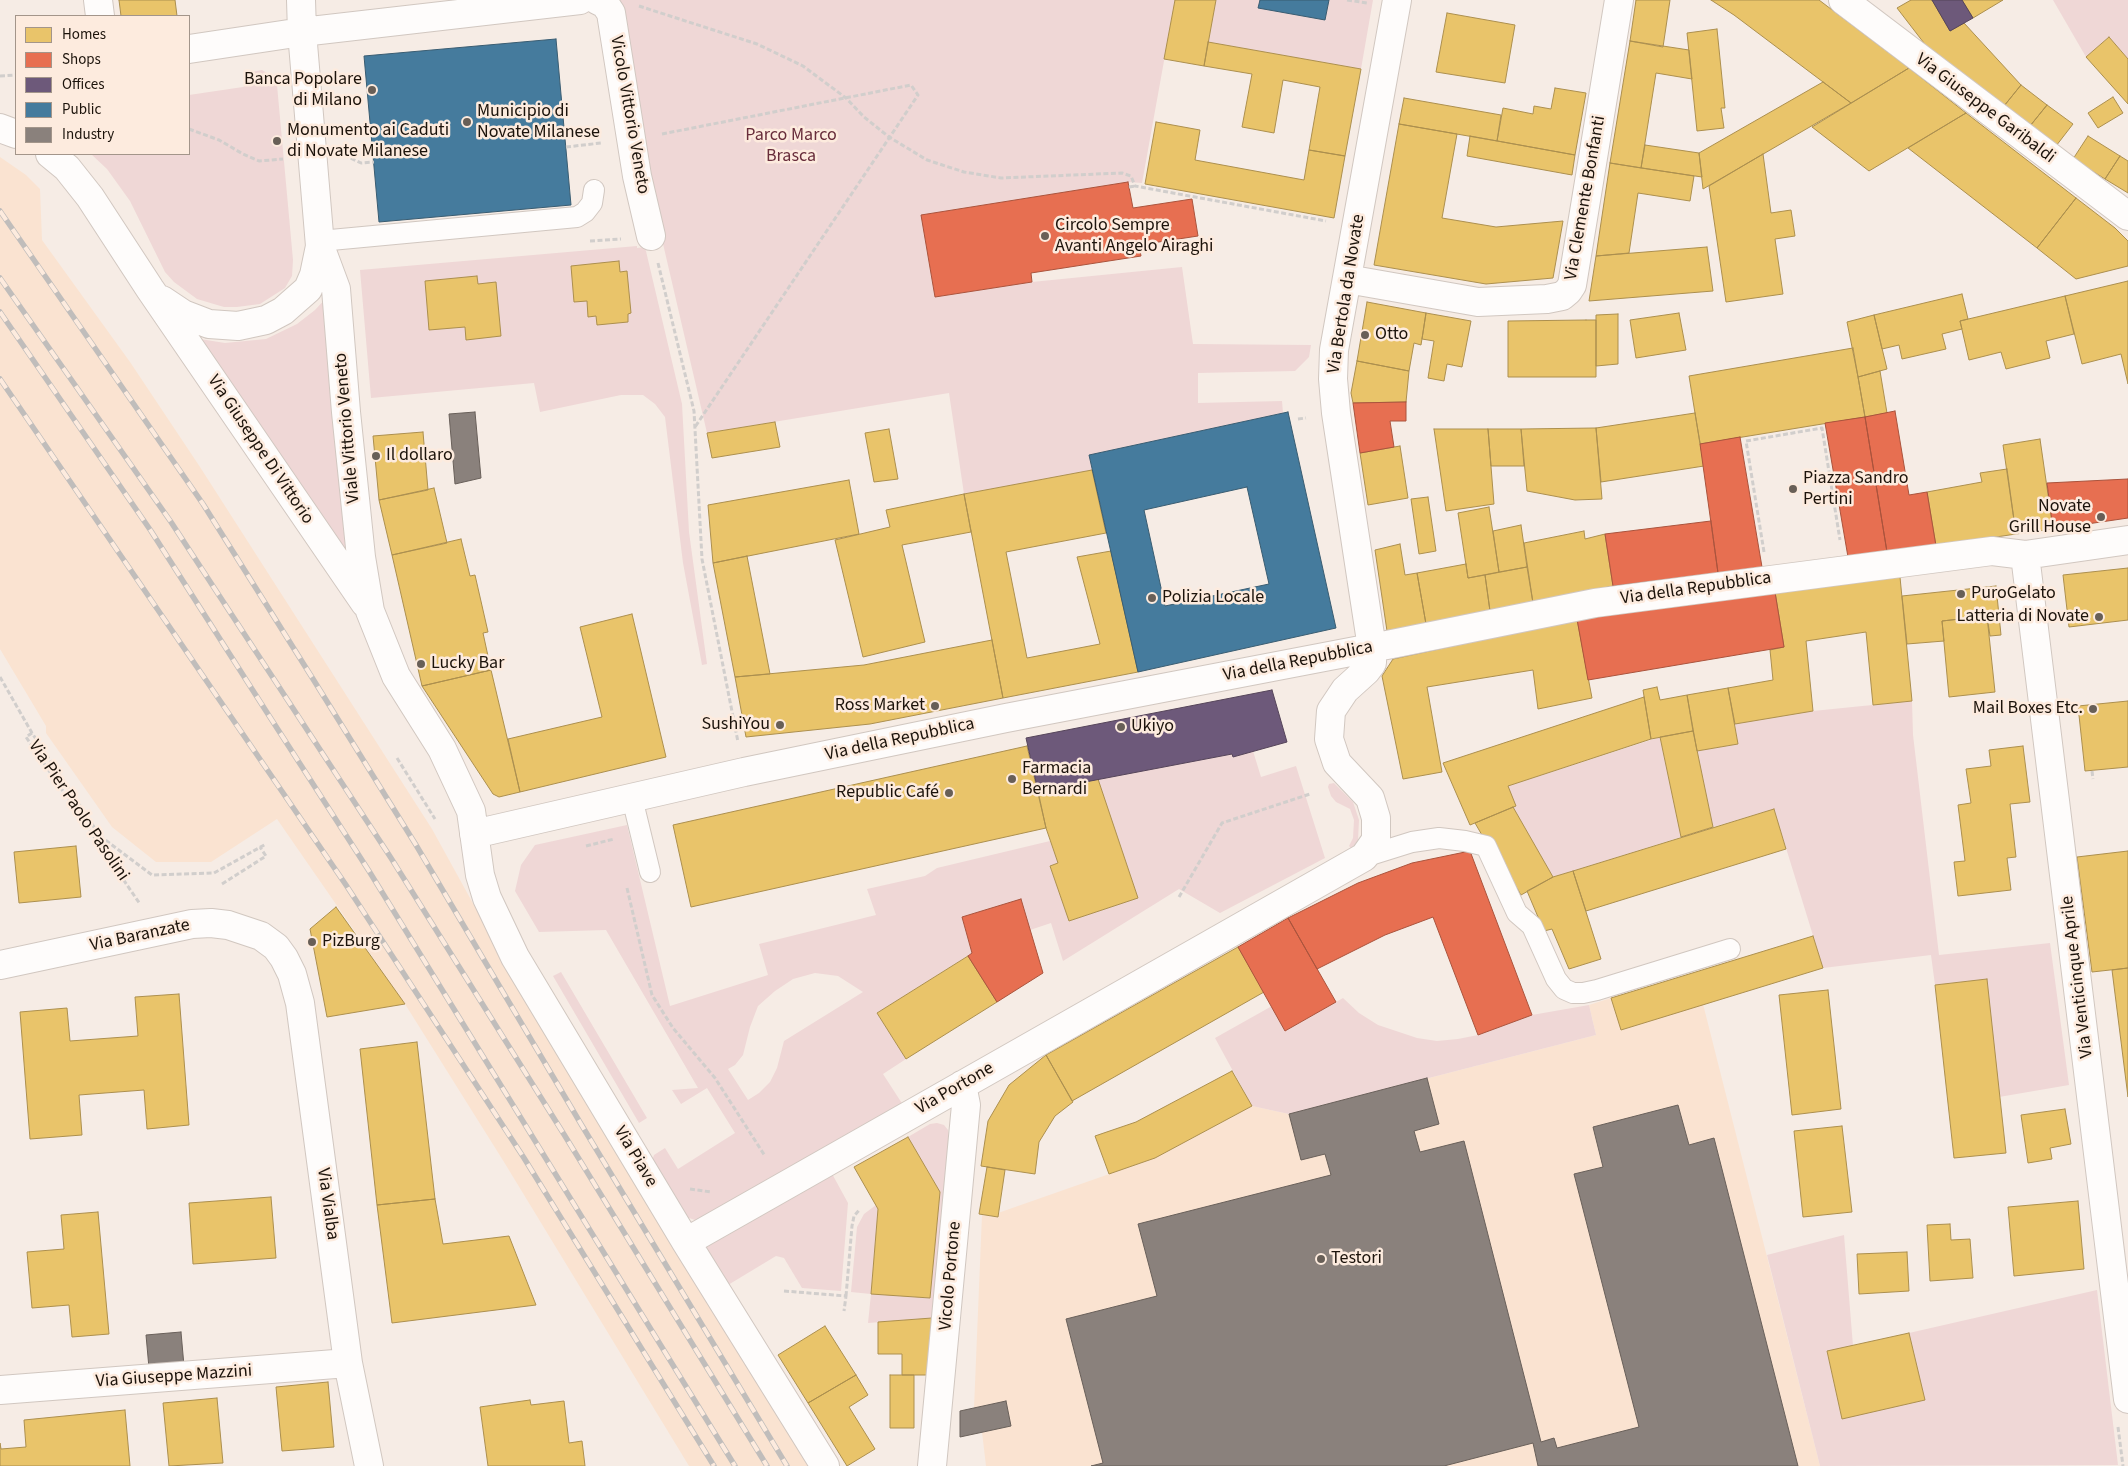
<!DOCTYPE html>
<meta charset="utf-8">
<style>
body{margin:0}
#map{position:relative;width:2128px;height:1466px;overflow:hidden;background:#f6ece5;font-family:"Source Sans 3",sans-serif}
canvas{display:block}
.legend{position:absolute;left:15px;top:15px;width:175px;height:140px;box-sizing:border-box;background:#fdebde;border:1px solid #a3958a;margin:0;padding:6px 9px;list-style:none;font-size:15px;color:#1c130b}
.legend li{display:flex;align-items:center;gap:10px;height:25px}
.legend b{width:25px;border:1px solid #a3958a}
</style>
<div id="map">
<canvas width="2128" height="1466"></canvas>
<ul class="legend">
<li><b style="height:14px;background:#e9c46a"></b>Homes</li>
<li><b style="height:14px;background:#e76f51"></b>Shops</li>
<li><b style="height:14px;background:#6d597a"></b>Offices</li>
<li><b style="height:14px;background:#457b9d"></b>Public</li>
<li><b style="height:14px;background:#8a817c"></b>Industry</li>
</ul>
</div>
<script>
const c = document.querySelector('canvas').getContext('2d');
c.lineJoin = 'round';
function fill(path, color) {
  c.fillStyle = color;
  c.fill(path, 'evenodd');
}
function poly(rows) {
  const path = new Path2D();
  for (const r of rows) {
    path.moveTo(r[0], r[1]);
    for (let i = 2; i < r.length; i += 2) path.lineTo(r[i], r[i + 1]);
  }
  return path;
}
function strokePath(path, color, width, dash) {
  c.strokeStyle = color;
  c.lineWidth = width;
  c.lineCap = dash ? 'butt' : 'round';
  c.setLineDash(dash || []);
  c.stroke(path);
}
function write(font, color, halo, rows, align = 'center') {
  c.font = font + ' "Source Sans 3",sans-serif';
  c.lineWidth = 5;
  c.setLineDash([]);
  c.textBaseline = 'middle';
  c.strokeStyle = halo;
  c.fillStyle = color;
  for (const [text, x, y, turn = 0] of rows) {
    c.save();
    c.translate(x, y);
    c.rotate((+turn || 0) * Math.PI / 180);
    c.textAlign = isNaN(turn) ? turn : align;
    if (halo) c.strokeText(text, 0, 0);
    c.fillText(text, 0, 0);
    c.restore();
  }
}
fill(poly([
 [0,157,26,175,40,189,42,240,130,362,200,467,432,829,525,998,808,1466,689,1466,504,1162,405,1004,277,819,211,862,156,862,112,827,46,733,46,726,0,649],
 [1611,998,1622,1030,1703,1004,1820,1466,986,1466,982,1432,960,1437,960,1411,974,1408,982,1215,997,1217,998,1213,1155,1158,1252,1106,1289,1114,1596,1035,1589,1005]
]), '#fae3d1');
fill(poly([
 [620,0,1175,0,1142,183,1128,182,922,215,935,297,1032,282,1182,267,1193,344,1311,345,1309,357,1295,371,1198,373,1198,403,1282,401,1283,413,1090,455,1092,470,964,494,949,393,707,433,647,175],
 [1216,0,1373,0,1361,69,1208,42],
 [2053,0,2128,0,2128,59,2109,37,2086,57],
 [262,70,272,76,277,85,293,260,292,276,285,288,260,304,237,307,224,307,197,299,174,282,165,272,130,201,107,169,91,154,189,154,189,95,243,87,248,84,249,75,252,72],
 [637,246,637,248,645,247,682,404,689,532,707,664,702,665,683,563,665,417,655,404,643,395,621,395,540,412,534,383,371,398,360,270],
 [328,296,352,564,200,339,225,343,266,339,297,324,315,310],
 [1912,701,1913,735,1939,955,2050,943,2069,1085,1999,1097,1986,979,1935,985,1931,955,1823,968,1774,809,1713,827,1697,751,1738,744,1735,724,1813,711],
 [1660,737,1681,837,1553,877,1513,807,1508,786],
 [1253,751,1261,777,1296,766,1325,858,1220,913,1179,889,1063,961,1051,923,1030,930,1021,900,962,917,972,953,877,1013,906,1059,883,1074,905,1108,704,1219,695,1220,686,1217,652,1161,654,1155,665,1148,678,1169,735,1133,707,1088,681,1104,672,1090,698,1088,606,930,539,932,515,891,521,865,535,845,627,825,670,1006,768,975,759,944,876,915,867,889,925,876,937,868,1050,841,1058,863,1050,866,1069,921,1138,898,1098,779,1232,754,1233,757],
 [815,973,838,976,863,992,784,1041,777,1068,770,1082,759,1093,748,1100,728,1069,735,1065,743,1055,750,1027,758,1006,775,991,793,979],
 [1334,783,1353,802,1359,820,1358,840,1352,849,1349,846,1353,838,1354,820,1350,809,1336,802,1331,796,1328,787,1329,784],
 [561,972,647,1118,639,1123,553,976],
 [1343,998,1359,1013,1378,1025,1417,1038,1437,1041,1458,1039,1478,1035,1532,1015,1589,1005,1596,1035,1289,1114,1252,1106,1215,1038,1272,1006,1286,1031],
 [937,1123,944,1125,948,1130,949,1137,933,1318,868,1323,871,1294,851,1292,857,1227,864,1214,876,1205,878,1209,871,1293,930,1298,940,1192,908,1137,930,1124],
 [830,1170,848,1203,841,1291,802,1288,784,1258,776,1256,723,1288,704,1247],
 [1844,1235,1853,1346,1827,1352,1842,1418,1924,1400,1909,1333,2097,1290,2118,1465,1820,1466,1767,1255]
]), '#efd7d6');
const homes = poly([
 [119,0,175,0,177,16,121,16,119,0],
 [1175,0,1216,0,1204,66,1164,59,1175,0],
 [1636,0,1670,0,1663,47,1630,41,1636,0],
 [1711,0,1819,0,1909,68,1851,103,1734,15,1711,0],
 [1911,0,1932,0,1950,31,1964,23,2021,85,2004,106,1927,47,1897,8,1911,0],
 [1962,0,2003,0,1973,18,1962,0],
 [1447,13,1515,25,1505,83,1436,72,1447,13],
 [1717,29,1725,108,1721,108,1724,128,1697,131,1687,33,1717,29],
 [2109,37,2128,59,2128,104,2086,57,2109,37],
 [1630,41,1689,50,1692,79,1656,73,1641,168,1610,163,1630,41],
 [1208,42,1361,69,1345,156,1309,150,1320,87,1283,80,1274,133,1242,127,1252,74,1204,66,1208,42],
 [1909,68,1966,113,1869,171,1812,127,1909,68],
 [1823,82,1851,103,1703,189,1699,153,1823,82],
 [2021,85,2047,105,2030,126,2004,106,2021,85],
 [1555,88,1586,93,1575,155,1497,141,1503,108,1533,114,1534,106,1551,109,1555,88],
 [2113,97,2123,113,2098,128,2088,113,2113,97],
 [1404,98,1501,115,1497,141,1399,124,1404,98],
 [2047,105,2073,124,2056,146,2030,126,2047,105],
 [1966,113,2076,198,2037,248,1908,148,1966,113],
 [1156,122,1200,130,1195,160,1304,180,1309,150,1345,156,1334,218,1145,184,1156,122],
 [1399,124,1457,134,1442,218,1496,227,1563,221,1553,278,1486,284,1374,265,1399,124],
 [1470,136,1575,155,1572,175,1467,156,1470,136],
 [2088,136,2120,156,2105,179,2073,159,2088,136],
 [1645,145,1699,153,1702,177,1641,168,1645,145],
 [1763,154,1771,213,1791,210,1795,236,1775,239,1783,294,1726,302,1709,186,1763,154],
 [2120,156,2128,161,2128,193,2105,179,2120,156],
 [1610,163,1694,176,1690,201,1638,193,1629,253,1596,256,1610,163],
 [2076,198,2115,228,2128,241,2128,266,2076,279,2037,248,2076,198],
 [1707,247,1713,291,1589,301,1596,256,1707,247],
 [619,261,620,272,627,271,631,313,628,314,628,322,597,325,596,316,588,317,587,301,574,302,571,266,619,261],
 [477,276,478,284,496,282,501,336,466,340,465,327,429,330,425,281,477,276],
 [2128,281,2128,384,2121,354,2082,364,2065,296,2128,281],
 [1962,294,1968,319,1960,321,1962,329,1942,334,1946,349,1902,359,1899,345,1882,349,1874,315,1962,294],
 [2065,296,2074,334,2046,341,2050,358,2006,369,2001,352,1969,360,1960,321,2065,296],
 [1367,302,1426,313,1421,345,1414,343,1409,371,1357,361,1367,302],
 [1426,313,1471,321,1462,367,1447,364,1444,381,1428,378,1434,341,1422,339,1426,313],
 [1679,313,1686,350,1636,358,1630,320,1679,313],
 [1618,314,1618,364,1596,366,1596,315,1618,314],
 [1874,315,1887,369,1858,377,1847,322,1874,315],
 [1586,320,1596,320,1596,377,1508,377,1508,321,1586,320],
 [1853,348,1865,417,1700,444,1689,376,1853,348],
 [1357,361,1409,371,1406,402,1353,403,1351,393,1357,361],
 [1880,371,1887,413,1865,417,1858,377,1880,371],
 [1695,413,1704,466,1601,482,1596,428,1695,413],
 [775,422,780,447,712,458,707,433,775,422],
 [1596,428,1602,499,1575,500,1527,491,1521,429,1596,428],
 [889,429,898,479,874,482,865,433,889,429],
 [1434,429,1488,429,1494,504,1446,511,1434,429],
 [1488,429,1521,429,1524,466,1491,466,1488,429],
 [423,432,428,490,379,500,373,436,423,432],
 [2040,439,2053,529,2016,534,2003,445,2040,439],
 [1400,446,1408,498,1368,505,1360,453,1400,446],
 [2007,469,2016,534,1936,546,1927,492,1982,482,1980,473,2007,469],
 [1092,470,1106,533,1006,552,1027,658,1100,644,1077,557,1111,551,1138,672,1003,698,964,494,1092,470],
 [849,480,859,534,713,563,708,505,849,480],
 [434,488,447,543,392,555,379,500,434,488],
 [964,494,971,532,902,545,925,642,863,657,835,540,890,527,886,510,964,494],
 [1428,497,1436,551,1419,554,1411,499,1428,497],
 [1489,507,1499,572,1468,578,1458,513,1489,507],
 [1521,525,1527,567,1499,572,1493,531,1521,525],
 [1584,531,1585,539,1605,534,1613,586,1533,603,1524,543,1584,531],
 [461,539,470,576,475,575,488,632,483,633,491,670,422,686,392,555,461,539],
 [1400,544,1405,575,1417,573,1426,624,1387,631,1375,550,1400,544],
 [747,556,770,674,735,677,713,563,747,556],
 [1466,564,1468,578,1485,575,1490,611,1426,624,1417,573,1466,564],
 [1527,567,1533,603,1490,611,1485,575,1527,567],
 [2128,568,2128,620,2069,627,2063,575,2128,568],
 [1900,577,1912,701,1873,705,1866,632,1806,641,1813,711,1735,724,1728,688,1773,680,1770,650,1784,647,1775,592,1900,577],
 [1996,586,2001,635,1990,636,1987,616,1942,621,1944,641,1907,644,1902,596,1996,586],
 [632,614,666,757,520,792,508,739,602,717,580,627,632,614],
 [1987,616,1995,692,1949,697,1942,621,1987,616],
 [1577,619,1592,698,1538,709,1533,670,1427,687,1442,772,1403,779,1382,676,1393,659,1577,619],
 [992,640,1003,698,870,724,746,737,735,677,864,665,992,640],
 [491,670,520,792,499,797,493,794,422,686,491,670],
 [1657,687,1660,700,1687,695,1693,731,1651,739,1643,690,1657,687],
 [1728,688,1738,744,1697,751,1687,695,1728,688],
 [1644,697,1651,739,1508,786,1516,806,1470,825,1443,763,1644,697],
 [2128,701,2128,767,2085,771,2078,706,2128,701],
 [1693,731,1713,827,1681,837,1660,737,1693,731],
 [1027,746,1046,828,691,907,673,825,1027,746],
 [2023,746,2030,802,2010,804,2016,857,2007,858,2011,890,1958,896,1954,862,1965,861,1958,805,1971,803,1966,769,1991,766,1989,750,2023,746],
 [1098,779,1138,898,1069,921,1050,866,1058,863,1046,828,1038,791,1098,779],
 [1513,807,1553,877,1521,895,1515,885,1512,887,1475,823,1513,807],
 [1774,809,1786,849,1586,911,1573,871,1774,809],
 [76,846,81,897,19,903,14,852,76,846],
 [2128,851,2128,968,2092,972,2077,857,2128,851],
 [1573,871,1601,959,1569,969,1552,929,1544,931,1527,891,1553,877,1573,871],
 [336,907,405,1004,327,1017,310,929,336,907],
 [1813,936,1823,968,1621,1030,1611,998,1813,936],
 [1238,947,1264,992,1072,1101,1046,1055,1238,947],
 [968,956,997,1002,906,1059,877,1013,968,956],
 [2128,968,2128,1097,2112,970,2128,968],
 [1987,979,2006,1153,1954,1158,1935,985,1987,979],
 [1828,990,1841,1109,1792,1115,1779,995,1828,990],
 [179,994,189,1125,147,1129,144,1090,79,1095,82,1135,30,1139,20,1012,67,1008,70,1041,138,1036,135,997,179,994],
 [417,1042,435,1199,377,1205,360,1049,417,1042],
 [1046,1055,1073,1102,1055,1116,1039,1142,1035,1174,981,1166,988,1121,1009,1085,1046,1055],
 [1232,1071,1252,1106,1155,1158,1109,1174,1095,1136,1136,1122,1232,1071],
 [2065,1109,2071,1144,2050,1148,2052,1159,2028,1163,2021,1115,2065,1109],
 [1842,1126,1852,1212,1803,1217,1794,1131,1842,1126],
 [908,1137,940,1192,930,1298,871,1294,878,1209,854,1167,908,1137],
 [987,1167,1005,1170,998,1217,979,1214,987,1167],
 [271,1197,276,1258,193,1264,189,1203,271,1197],
 [435,1199,443,1244,509,1236,536,1305,392,1323,377,1205,435,1199],
 [2078,1201,2084,1269,2014,1276,2008,1207,2078,1201],
 [98,1212,109,1334,72,1337,69,1305,32,1308,27,1252,64,1249,61,1215,98,1212],
 [1950,1224,1951,1240,1970,1239,1973,1278,1930,1281,1927,1225,1950,1224],
 [1907,1252,1909,1291,1859,1294,1857,1254,1907,1252],
 [932,1318,932,1375,902,1375,902,1354,878,1354,878,1322,932,1318],
 [825,1326,856,1375,808,1403,778,1355,825,1326],
 [1909,1333,1925,1400,1842,1419,1827,1351,1909,1333],
 [856,1375,868,1395,849,1407,875,1449,847,1466,808,1403,856,1375],
 [890,1375,914,1375,914,1428,890,1428,890,1375],
 [328,1382,334,1447,282,1451,276,1387,328,1382],
 [217,1398,223,1463,169,1466,163,1403,217,1398],
 [530,1400,531,1405,564,1401,569,1443,582,1441,585,1466,488,1466,480,1407,530,1400],
 [125,1410,130,1466,0,1466,0,1443,1,1449,26,1447,24,1420,125,1410]
]);
fill(homes, '#e9c46a');
strokePath(homes, '#ac8f4e', 1);
const shops = poly([
 [1128,182,1133,208,1192,199,1198,236,1139,245,1141,256,1031,273,1032,282,935,297,921,215,1128,182],
 [1406,402,1406,421,1390,421,1394,447,1360,453,1353,403,1406,402],
 [1895,411,1909,495,1927,492,1936,546,1887,552,1865,417,1895,411],
 [1865,417,1887,552,1848,557,1825,423,1865,417],
 [1740,437,1762,567,1718,573,1700,444,1740,437],
 [2128,479,2128,518,2053,529,2047,483,2128,479],
 [1711,521,1718,573,1613,586,1605,534,1711,521],
 [1775,592,1784,647,1588,680,1577,619,1775,592],
 [1470,851,1532,1015,1478,1035,1433,917,1385,935,1317,969,1288,918,1358,883,1412,863,1470,851],
 [1021,899,1043,973,997,1002,968,956,972,953,962,917,1021,899],
 [1288,918,1336,1002,1285,1031,1238,947,1288,918]
]);
fill(shops, '#e76f51');
strokePath(shops, '#aa533c', 1);
const offices = poly([
 [1932,0,1962,0,1973,18,1950,31,1932,0],
 [1272,690,1287,742,1233,757,1232,754,1038,791,1026,738,1272,690]
]);
fill(offices, '#6d597a');
strokePath(offices, '#554459', 1);
const public = poly([
 [1260,0,1329,0,1325,20,1258,8,1260,0],
 [556,39,571,205,379,222,364,56,556,39],
 [1288,412,1336,628,1138,672,1089,455,1288,412],
 [1247,487,1269,584,1165,606,1144,510,1247,487]
]);
fill(public, '#457b9d');
strokePath(public, '#395c71', 1);
const industry = poly([
 [475,412,481,478,455,484,449,414,475,412],
 [1427,1078,1439,1124,1414,1131,1420,1152,1464,1141,1541,1442,1554,1438,1557,1448,1639,1427,1574,1174,1603,1167,1593,1127,1678,1105,1689,1145,1714,1138,1798,1466,1538,1466,1533,1443,1444,1466,1091,1466,1103,1463,1066,1319,1157,1296,1138,1224,1331,1175,1325,1154,1301,1160,1289,1114,1427,1078],
 [181,1332,184,1366,149,1368,146,1335,181,1332],
 [1006,1401,1011,1426,960,1437,960,1411,1006,1401]
]);
fill(industry, '#8a817c');
strokePath(industry, '#69605a', 1);
const service = poly([
 [320,241,577,217,585,212,592,203,594,190],
 [632,798,650,872],
 [1364,857,1412,842,1439,838,1465,841,1486,846,1517,913,1532,926,1556,979,1564,989,1573,993,1583,993,1597,990,1730,949]
]);
const minor = poly([
 [98,0,100,16],
 [301,0,302,32,320,246,336,289,346,412,361,557,370,611,396,676,442,749,471,811,480,875,487,898,515,957,686,1242,825,1466],
 [597,0,605,4,611,13,637,176,651,236],
 [1843,0,2128,216],
 [189,49,302,32,580,0],
 [0,128,16,134],
 [50,154,67,168,90,197,150,289,365,603],
 [1347,279,1478,302,1547,299,1562,296,1568,291,1572,285,1619,0],
 [162,300,183,314,209,324,238,326,266,320,283,311,308,289,314,275,320,246],
 [2025,555,2128,1399],
 [474,834,744,772,1006,718,1392,644,1595,603,1992,551,2025,555,2128,540],
 [0,965,192,924,211,923,228,925,261,936,276,947,284,958,292,974,300,1003,348,1363,369,1466],
 [686,1242,1364,857,1376,840,1376,818,1370,798,1337,763,1329,739,1331,711,1345,690,1366,671,1372,663,1372,648,1336,413,1333,379,1334,350,1397,0],
 [0,1390,348,1363],
 [932,1466,966,1105,962,1085]
]);
strokePath(service, '#d1c7c0', 22);
strokePath(minor, '#d1c7c0', 30);
strokePath(poly([
 [1347,0,1367,3],
 [639,6,757,44,803,66,846,98,864,117,889,137,927,160,964,172,1001,178,1122,173,1131,176,1135,186,1326,221],
 [0,76,16,75],
 [189,129,219,140,243,154,259,161,283,159],
 [662,134,911,85,918,95,695,427],
 [566,147,601,143],
 [344,155,361,163,374,162],
 [1129,187,1135,186],
 [590,241,621,239],
 [658,263,694,411,702,559,738,742],
 [1298,419,1306,418],
 [1764,552,1746,441,1822,428,1840,540],
 [0,677,32,733,100,836,152,875,214,873,266,844],
 [32,733,26,737,140,904],
 [397,758,435,819],
 [2092,771,2093,779],
 [586,846,614,839],
 [222,884,266,856,260,847],
 [627,888,652,995,673,1028,715,1078,765,1156],
 [1179,897,1222,823,1310,794],
 [690,1189,711,1192],
 [784,1291,846,1296,844,1311],
 [846,1296,852,1226,854,1216,860,1209],
 [2118,1427,2123,1466]
]), '#d1cecc', 3, [5, 2.5]);
strokePath(service, '#fefcfb', 20);
strokePath(minor, '#fefcfb', 28);
const rail = poly([
 [0,211,203,504,313,679,416,845,581,1124,787,1466],
 [0,278,171,522,391,858,565,1136,767,1466],
 [0,312,151,531,266,711,369,871,735,1466],
 [0,379,346,885,524,1158,714,1466]
]);
strokePath(rail, '#c0bdbb', 5.5);
strokePath(rail, '#fdebde', 4, [11]);
for (const [x, y, r, color] of [
 [372,90,5,"#685f57"],
 [467,122,5,"#685f57"],
 [277,141,5,"#685f57"],
 [1045,236,5,"#685f57"],
 [1365,335,5,"#685f57"],
 [376,456,5,"#685f57"],
 [1793,489,5,"#685f57"],
 [2101,517,5,"#685f57"],
 [1961,594,5,"#685f57"],
 [1152,598,5,"#685f57"],
 [2099,617,5,"#685f57"],
 [421,664,5,"#685f57"],
 [935,706,5,"#685f57"],
 [2093,709,5,"#685f57"],
 [780,725,5,"#685f57"],
 [1121,727,5,"#685f57"],
 [1012,779,5,"#685f57"],
 [949,793,5,"#685f57"],
 [312,942,5,"#685f57"],
 [1321,1259,5,"#685f57"]
]) {
  const dot = new Path2D();
  dot.arc(x, y, r, 0, 2 * Math.PI);
  c.fillStyle = color;
  c.fill(dot);
  strokePath(dot, '#fdebde', 2);
}
write('18px', '#1c130b', '#fdebde', [
 ["Banca Popolare",362,80,"right"],
 ["di Milano",362,101,"right"],
 ["Municipio di",477,112],
 ["Novate Milanese",477,133],
 ["Monumento ai Caduti",287,131],
 ["di Novate Milanese",287,152],
 ["Circolo Sempre",1055,226],
 ["Avanti Angelo Airaghi",1055,247],
 ["Otto",1375,335],
 ["Il dollaro",386,456],
 ["Piazza Sandro",1803,479],
 ["Pertini",1803,500],
 ["Novate",2091,507,"right"],
 ["Grill House",2091,528,"right"],
 ["PuroGelato",1971,594],
 ["Polizia Locale",1162,598],
 ["Latteria di Novate",2089,617,"right"],
 ["Lucky Bar",431,664],
 ["Ross Market",925,706,"right"],
 ["Mail Boxes Etc.",2083,709,"right"],
 ["SushiYou",770,725,"right"],
 ["Ukiyo",1131,727],
 ["Farmacia",1022,769],
 ["Bernardi",1022,790],
 ["Republic Café",939,793,"right"],
 ["PizBurg",322,942],
 ["Testori",1331,1259]
], 'left');
write('18px', '#1c130b', '#fdebde', [
 ["Via Giuseppe Garibaldi",1985,109,37],
 ["Vicolo Vittorio Veneto",629,115,80],
 ["Via Clemente Bonfanti",1586,198,-80],
 ["Via Bertola da Novate",1347,294,-81],
 ["Viale Vittorio Veneto",348,428,-95],
 ["Via Giuseppe Di Vittorio",260,450,56],
 ["Via della Repubblica",1696,589,-8],
 ["Via della Repubblica",1298,662,-11],
 ["Via della Repubblica",900,740,-12],
 ["Via Pier Paolo Pasolini",78,811,56],
 ["Via Baranzate",140,936,-12],
 ["Via Venticinque Aprile",2078,977,-97],
 ["Via Portone",955,1089,-30],
 ["Via Piave",635,1157,59],
 ["Via Vialba",327,1204,82],
 ["Vicolo Portone",951,1276,-85],
 ["Via Giuseppe Mazzini",174,1377,-4]
]);
write('18px', '#682d3b', '#fdebde', [
 ["Parco Marco",791,136],
 ["Brasca",791,157]
]);
</script>
